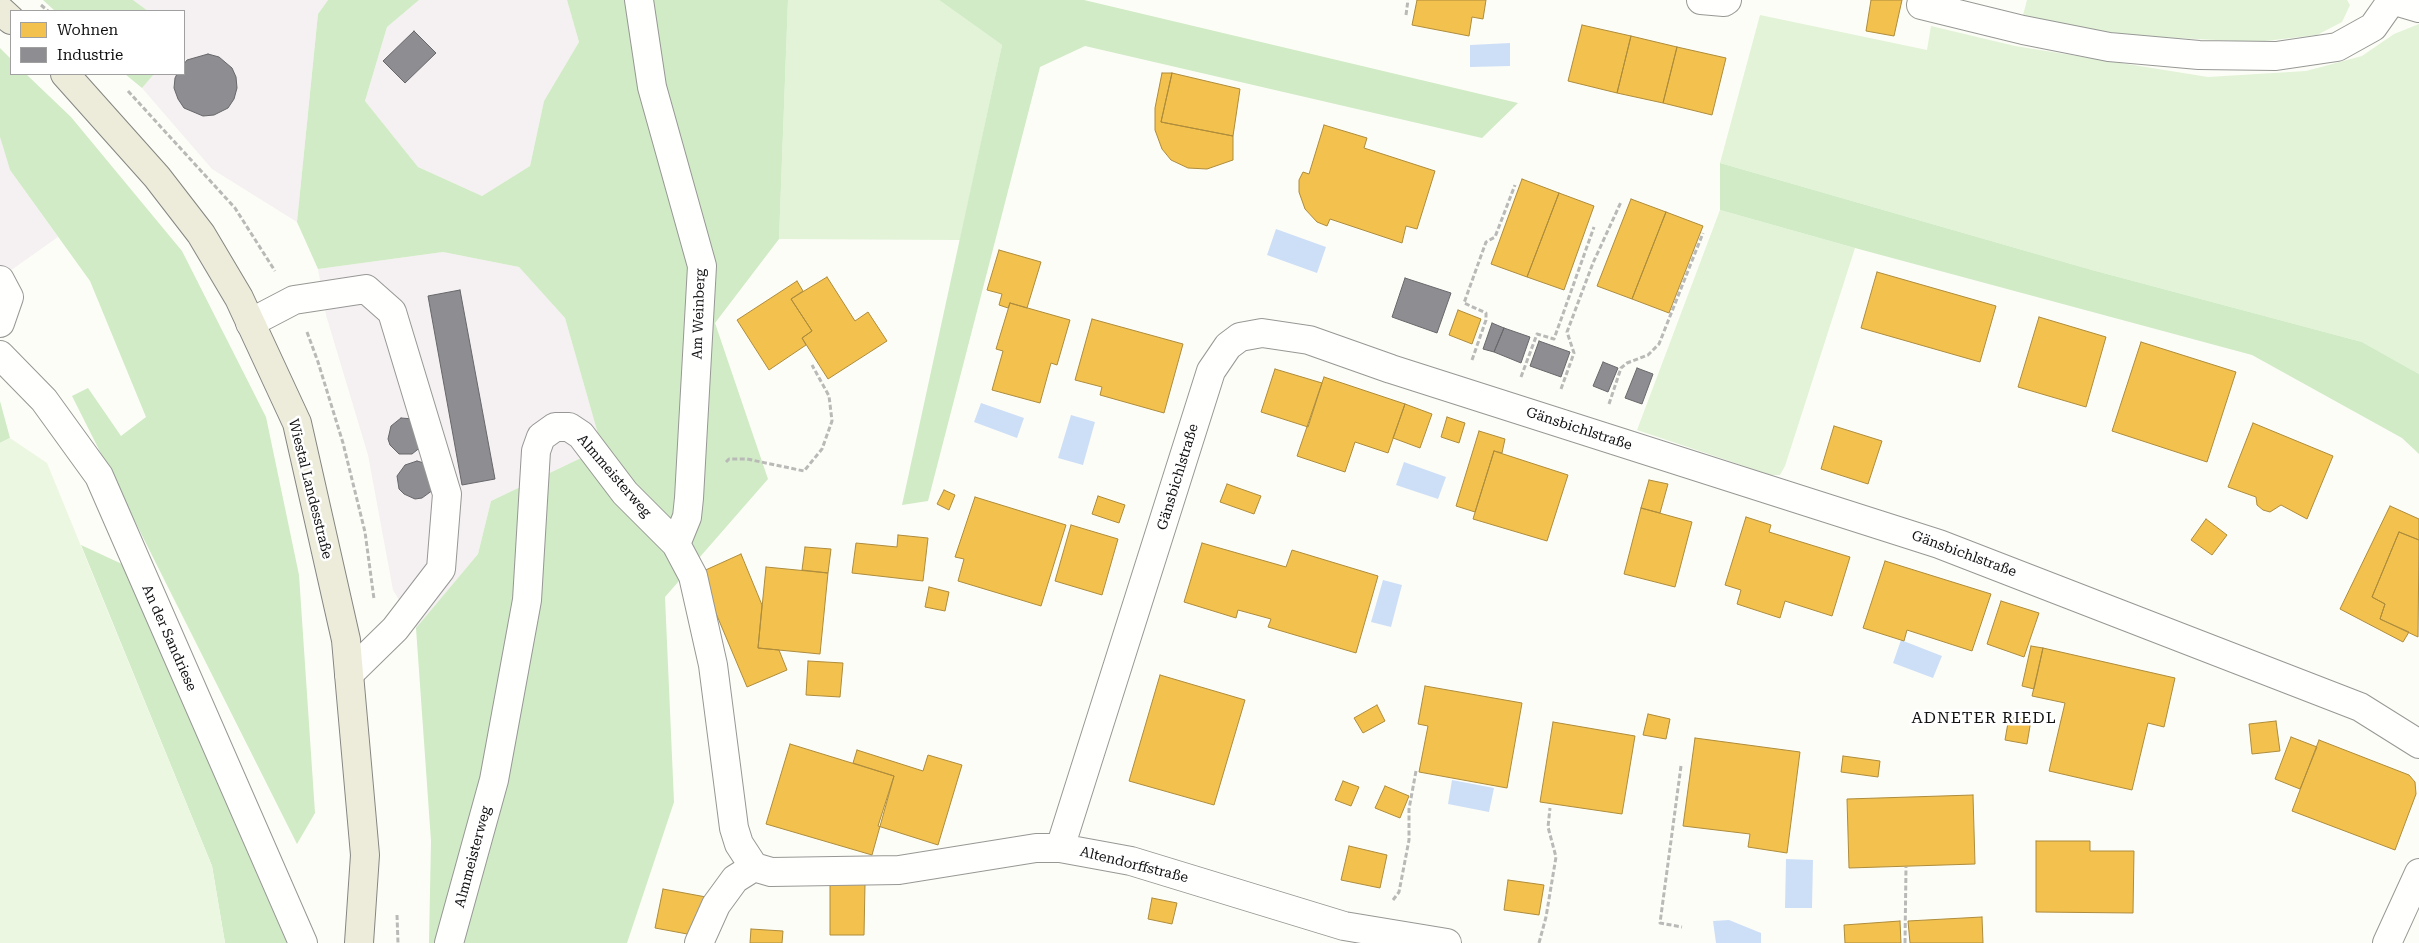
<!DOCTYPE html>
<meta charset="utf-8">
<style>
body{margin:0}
#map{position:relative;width:2419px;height:943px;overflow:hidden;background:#fdfdf7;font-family:"Roboto Serif",serif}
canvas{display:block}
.legend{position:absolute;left:10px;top:10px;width:175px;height:65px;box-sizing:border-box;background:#fff;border:1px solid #a0a0a0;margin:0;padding:6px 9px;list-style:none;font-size:15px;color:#111}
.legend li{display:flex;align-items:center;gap:10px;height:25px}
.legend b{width:25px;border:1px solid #a0a0a0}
</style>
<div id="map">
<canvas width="2419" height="943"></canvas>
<ul class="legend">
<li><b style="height:14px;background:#f2c14e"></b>Wohnen</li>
<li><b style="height:14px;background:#8d8d92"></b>Industrie</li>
</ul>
</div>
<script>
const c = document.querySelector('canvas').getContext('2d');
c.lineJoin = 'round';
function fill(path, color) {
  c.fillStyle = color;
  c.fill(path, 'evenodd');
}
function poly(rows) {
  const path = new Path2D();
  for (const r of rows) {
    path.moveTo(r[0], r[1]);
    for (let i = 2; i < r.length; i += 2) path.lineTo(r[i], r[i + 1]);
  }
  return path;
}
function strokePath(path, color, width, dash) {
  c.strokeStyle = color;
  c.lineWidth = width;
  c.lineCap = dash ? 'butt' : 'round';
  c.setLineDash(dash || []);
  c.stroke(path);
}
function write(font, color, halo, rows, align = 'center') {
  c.font = font + ' "Roboto Serif",serif';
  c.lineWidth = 5;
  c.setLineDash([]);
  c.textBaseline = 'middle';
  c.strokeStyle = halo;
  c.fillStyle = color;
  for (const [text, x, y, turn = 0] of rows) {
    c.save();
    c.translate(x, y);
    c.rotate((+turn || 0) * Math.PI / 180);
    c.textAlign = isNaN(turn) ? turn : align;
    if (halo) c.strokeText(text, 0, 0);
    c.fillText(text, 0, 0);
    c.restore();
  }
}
fill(poly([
 [133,0,328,0,318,14,297,222,212,169,142,88,154,74,184,74,184,11,148,11],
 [419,0,567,0,579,42,544,101,530,166,482,196,418,167,365,101,387,27],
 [0,137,10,170,58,237,0,278],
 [443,252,519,267,565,318,602,448,491,501,478,554,416,628,393,590,368,455,326,315,318,269]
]), '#f5f0f2');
fill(poly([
 [788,0,939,0,1002,45,960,240,779,239],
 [2027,0,2347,0,2350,5,2342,22,2317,35,2257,42,2136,36,2022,19],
 [1760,15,1927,50,1931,26,2015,46,2208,77,2306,71,2362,56,2394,34,2419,24,2419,374,2362,342,2092,270,1720,163],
 [1720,210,1855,248,1785,466,1780,475,1771,475,1637,430]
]), '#e2f3d7');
fill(poly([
 [43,0,133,0,148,11,55,11],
 [328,0,419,0,387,27,365,101,418,167,482,196,530,166,544,101,579,42,567,0,788,0,779,239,715,323,768,479,665,597,674,802,627,943,429,943,431,841,416,628,478,554,491,501,602,448,565,318,519,267,443,252,318,269,297,222,318,14],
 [939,0,1084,0,1518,103,1482,138,1085,46,1040,67,928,501,902,505,1002,45],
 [0,48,11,59,11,74,26,74,71,117,182,251,266,417,299,575,315,813,297,844,72,396,88,388,121,436,146,417,90,281,10,170,0,137],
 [125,74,154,74,142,88],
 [1720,163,2092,270,2362,342,2419,374,2419,454,2402,438,2252,355,1855,248,1720,210],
 [0,401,10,438,0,443],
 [81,545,122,564,287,943,225,943,212,866]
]), '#d0ebc5');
fill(poly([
 [10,438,47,463,212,866,225,943,0,943,0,443]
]), '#ecf7e1');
fill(poly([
 [1510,43,1510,66,1470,67,1470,45],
 [1276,229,1326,247,1317,273,1267,255],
 [981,403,1024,418,1017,438,974,422],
 [1071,415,1095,422,1083,465,1058,458],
 [1404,462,1446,477,1438,499,1396,485],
 [1383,580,1402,585,1391,627,1371,622],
 [1901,640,1942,656,1933,678,1893,663],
 [1452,780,1494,788,1489,812,1448,804],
 [1786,859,1813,860,1812,908,1785,908],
 [1729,920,1761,933,1761,943,1716,943,1713,921]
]), '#cddff7');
const homes = poly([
 [1417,0,1486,0,1483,19,1472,17,1469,36,1412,25,1417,0],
 [1871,0,1902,0,1894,36,1866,31,1871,0],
 [1582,25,1631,36,1617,93,1568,81,1582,25],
 [1631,36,1677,47,1663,103,1617,93,1631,36],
 [1677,47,1726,58,1712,115,1663,103,1677,47],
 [1162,73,1172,73,1161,122,1233,136,1233,160,1207,169,1188,168,1171,160,1162,149,1155,130,1155,108,1162,73],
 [1172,73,1240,89,1233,136,1161,122,1172,73],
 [1324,125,1367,138,1364,148,1435,171,1417,229,1406,226,1402,243,1330,219,1327,226,1317,222,1305,209,1299,192,1299,180,1303,172,1309,174,1324,125],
 [1522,179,1559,193,1527,277,1491,264,1522,179],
 [1559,193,1594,206,1564,290,1527,277,1559,193],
 [1631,199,1666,212,1632,299,1597,286,1631,199],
 [1666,212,1703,226,1669,313,1632,299,1666,212],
 [999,250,1041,262,1027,308,1010,303,1008,308,999,305,1002,294,987,290,999,250],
 [1877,272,1996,306,1980,362,1861,328,1877,272],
 [827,277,855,321,868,312,887,341,828,379,802,338,812,331,791,299,827,277],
 [797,281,803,291,791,299,812,331,802,338,806,345,769,370,737,320,797,281],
 [1010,303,1070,320,1057,365,1051,363,1040,403,992,390,1003,351,996,349,1010,303],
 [1458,310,1481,319,1472,344,1449,335,1458,310],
 [2039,317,2106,337,2086,407,2018,387,2039,317],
 [1092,319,1183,344,1164,413,1100,395,1102,387,1075,380,1092,319],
 [2141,342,2236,372,2207,462,2112,431,2141,342],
 [1275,369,1322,383,1308,427,1261,412,1275,369],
 [1324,377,1405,404,1388,453,1355,442,1345,472,1297,456,1324,377],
 [1405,404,1432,414,1420,448,1393,438,1405,404],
 [1447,417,1465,423,1459,443,1441,437,1447,417],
 [2253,423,2333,456,2307,519,2281,505,2270,512,2263,510,2257,505,2256,497,2228,487,2253,423],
 [1834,426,1882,441,1868,484,1821,469,1834,426],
 [1479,431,1505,439,1502,453,1494,451,1475,512,1456,506,1479,431],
 [1494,451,1568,475,1547,541,1473,519,1494,451],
 [1649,480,1668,484,1660,513,1641,508,1649,480],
 [1227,484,1261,496,1254,514,1220,502,1227,484],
 [944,490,955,495,949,510,937,504,944,490],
 [1098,496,1125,505,1119,523,1092,514,1098,496],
 [975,497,1066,525,1041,606,958,581,964,559,955,557,975,497],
 [2390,506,2419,519,2419,540,2399,532,2372,597,2385,604,2380,619,2409,632,2403,642,2340,609,2390,506],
 [1641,508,1692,522,1675,587,1624,574,1641,508],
 [1746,517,1771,525,1769,532,1850,557,1832,616,1785,601,1780,618,1737,604,1741,590,1725,585,1746,517],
 [2206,519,2227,535,2212,555,2191,540,2206,519],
 [1071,525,1118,539,1102,595,1055,581,1071,525],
 [2399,532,2419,540,2418,637,2380,619,2385,604,2372,597,2399,532],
 [898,535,928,538,923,581,852,573,856,543,897,547,898,535],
 [1202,543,1286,567,1292,550,1378,576,1356,653,1268,627,1271,619,1238,610,1236,618,1184,602,1202,543],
 [805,547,831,549,828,573,802,570,805,547],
 [741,554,762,605,758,648,779,650,787,670,747,687,699,573,741,554],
 [1885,561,1991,594,1972,651,1907,630,1904,641,1863,628,1885,561],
 [766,567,828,573,820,654,758,648,766,567],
 [929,587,949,592,945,611,925,607,929,587],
 [2001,601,2039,613,2024,657,1987,644,2001,601],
 [2031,646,2043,648,2034,689,2022,686,2031,646],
 [2043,648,2175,678,2164,727,2148,723,2132,790,2049,771,2065,703,2032,696,2043,648],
 [808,661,843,663,840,697,806,695,808,661],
 [1160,675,1245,700,1214,805,1129,781,1160,675],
 [1425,686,1522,703,1507,788,1419,772,1428,726,1418,724,1425,686],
 [1377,705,1385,721,1363,733,1354,718,1377,705],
 [1648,714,1670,719,1666,739,1643,735,1648,714],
 [2009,717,2031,720,2027,744,2005,740,2009,717],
 [2276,721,2280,751,2252,754,2249,724,2276,721],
 [1553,722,1635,736,1622,814,1540,802,1553,722],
 [2291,737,2317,747,2300,789,2275,779,2291,737],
 [1695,738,1800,752,1787,853,1748,847,1750,834,1683,826,1695,738],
 [2319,740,2409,775,2415,782,2416,794,2395,850,2292,811,2319,740],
 [790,744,894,776,872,855,766,824,790,744],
 [857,750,923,771,928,755,962,765,938,845,878,826,894,776,853,763,857,750],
 [1843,756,1880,761,1878,777,1841,772,1843,756],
 [1343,781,1359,787,1351,806,1335,800,1343,781],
 [1385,786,1409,796,1400,818,1375,808,1385,786],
 [1973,795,1975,864,1849,868,1847,799,1973,795],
 [2036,841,2090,841,2090,851,2134,851,2133,913,2036,912,2036,841],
 [1349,846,1387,855,1380,888,1341,880,1349,846],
 [1508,880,1544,885,1539,915,1504,910,1508,880],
 [830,883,865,884,864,935,830,935,830,883],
 [663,889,706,897,698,936,655,928,663,889],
 [1152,898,1177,903,1172,924,1148,919,1152,898],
 [1982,917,1983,943,1910,943,1908,921,1982,917],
 [1900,921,1901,943,1845,943,1844,925,1900,921],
 [751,929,783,931,782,943,750,943,751,929]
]);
fill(homes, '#f2c14e');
strokePath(homes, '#ae8c3c', 1);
const industry = poly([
 [414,31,436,53,405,83,383,61,414,31],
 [208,54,219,57,232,68,236,77,237,88,234,99,228,108,214,115,203,116,184,108,178,99,174,88,175,78,177,74,184,74,184,64,187,60,208,54],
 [1405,278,1451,293,1437,333,1392,317,1405,278],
 [460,290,495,479,462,485,428,296,460,290],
 [1492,323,1504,328,1494,352,1483,349,1492,323],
 [1504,328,1530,337,1521,363,1494,352,1504,328],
 [1539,341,1570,352,1561,377,1530,366,1539,341],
 [1603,362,1618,368,1608,392,1593,386,1603,362],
 [1637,368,1653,374,1642,404,1625,398,1637,368],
 [401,418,413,419,422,446,412,454,399,454,390,445,388,439,391,426,401,418],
 [417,461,424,463,433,490,422,498,415,499,404,494,399,489,397,476,405,465,417,461]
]);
fill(industry, '#8d8d92');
strokePath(industry, '#68686b', 1);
const minor = poly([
 [639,0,652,87,702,266,689,498,687,517,676,544],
 [1701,0,1724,2,1727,0],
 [2392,0,2419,8],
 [1921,5,2023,30,2109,47,2199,55,2276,56,2337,47,2373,27,2392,0],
 [0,280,9,297,0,323],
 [250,323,294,300,366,289,392,312,447,494,441,569,395,629,349,674],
 [0,355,44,400,99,476,303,943],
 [1060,848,1211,371,1228,346,1240,337,1262,333,1309,340,1391,369,1939,544,2360,707,2419,744],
 [754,867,771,872,899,870,1036,848,1060,848,1131,861,1344,926,1447,943],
 [449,943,494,780,527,600,536,451,541,437,555,427,569,427,581,435,625,493,676,544,693,576,713,665,734,828,739,844,754,867],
 [699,943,716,905,735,879,754,867],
 [2387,943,2419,873]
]);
const major = poly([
 [0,10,11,20],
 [65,74,157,177,201,234,239,298,297,423,346,640,365,855,359,943]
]);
strokePath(minor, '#979795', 30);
strokePath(major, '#858582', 30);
strokePath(poly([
 [41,5,48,11],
 [1406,15,1408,0],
 [128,91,235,208,275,271],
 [307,332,318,362,343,443,365,532,374,599],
 [1472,360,1486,320,1486,313,1464,303,1486,242,1495,237,1515,185],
 [1521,377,1537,334,1554,339,1594,227],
 [1561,389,1574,353,1567,332,1593,263,1621,202],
 [1609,404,1621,368,1627,363,1648,355,1659,344,1703,233],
 [726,462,729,459,747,459,804,471,822,449,832,421,829,396,812,365],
 [1681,766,1660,923,1682,927],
 [1393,900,1399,892,1409,840,1409,809,1416,771],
 [397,915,398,943],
 [1539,943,1546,917,1556,857,1548,827,1550,808],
 [1905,943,1906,867]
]), '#b9b9b8', 3, [5, 2.5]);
strokePath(minor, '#fffffe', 28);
strokePath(major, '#edecdb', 28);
write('14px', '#111', '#fff', [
 ["Am Weinberg",699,314,-88],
 ["Gänsbichlstraße",1579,429,18],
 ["Almmeisterweg",614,476,49],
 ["Gänsbichlstraße",1178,477,-73],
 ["Wiestal Landesstraße",310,489,76],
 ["Gänsbichlstraße",1964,554,20],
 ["An der Sandriese",169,638,66],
 ["Almmeisterweg",473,857,-75],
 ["Altendorffstraße",1134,865,14]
]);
c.letterSpacing = '1px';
write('16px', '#111', '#fff', [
 ["ADNETER RIEDL",1984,718]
]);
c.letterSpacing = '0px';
</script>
